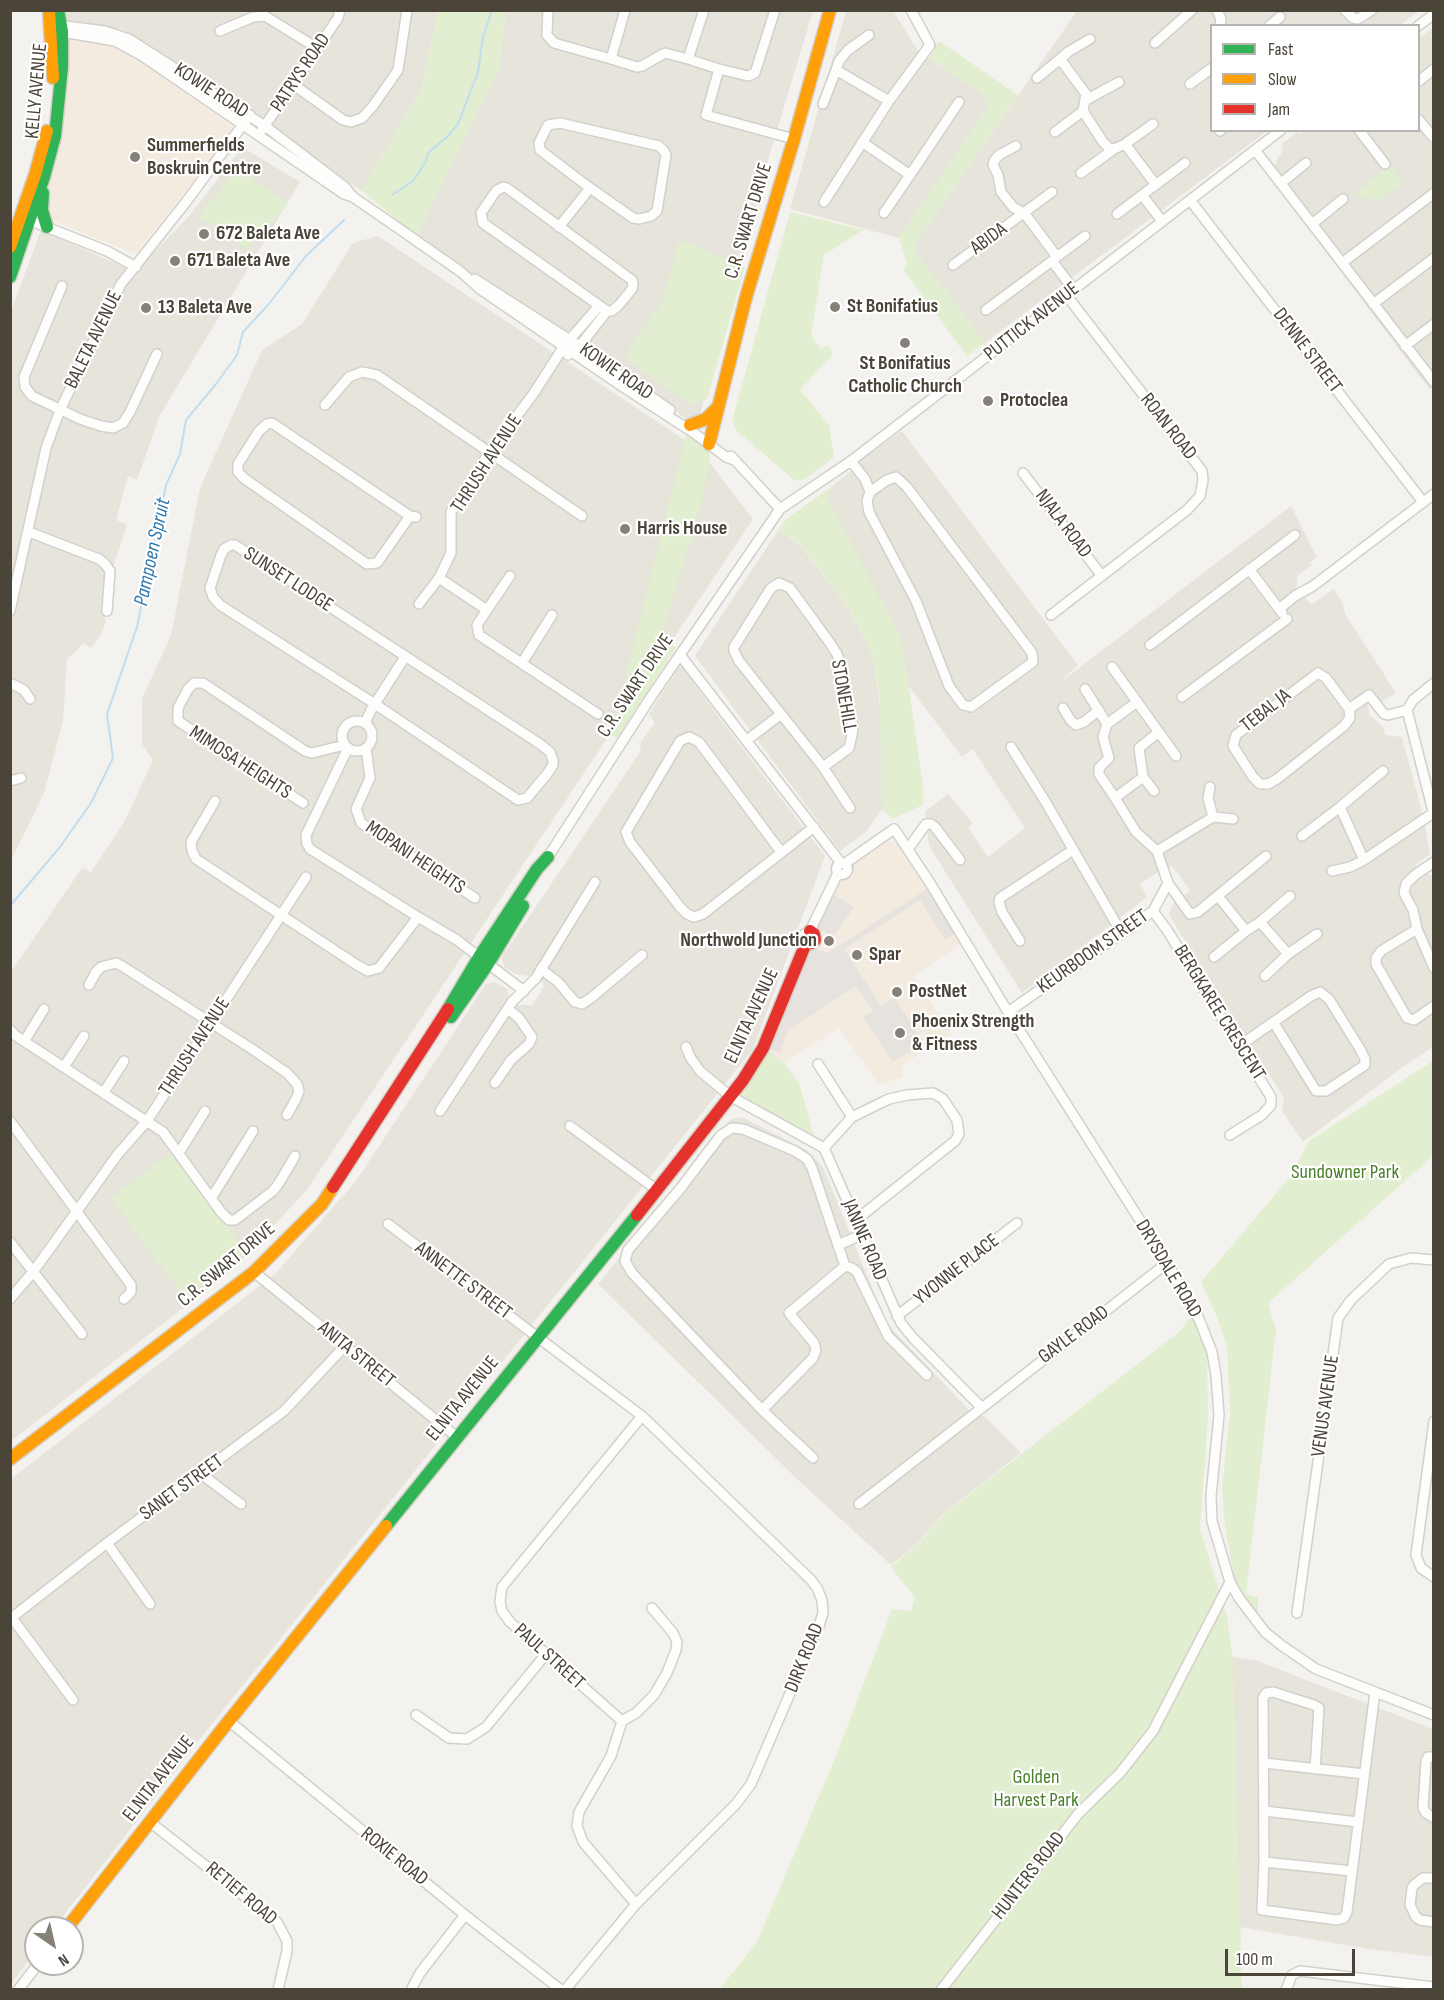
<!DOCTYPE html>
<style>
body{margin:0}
#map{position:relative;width:1444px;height:2000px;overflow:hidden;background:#f4f2ee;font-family:"Sofia Sans Condensed",sans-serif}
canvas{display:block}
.frame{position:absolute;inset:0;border:12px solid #4b4439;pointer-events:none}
.legend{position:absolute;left:1210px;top:24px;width:210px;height:108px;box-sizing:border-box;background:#fff;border:2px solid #b7b4b0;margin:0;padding:8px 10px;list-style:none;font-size:18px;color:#4b4439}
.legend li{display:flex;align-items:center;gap:12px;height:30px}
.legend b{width:30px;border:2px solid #b7b4b0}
.north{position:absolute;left:24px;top:1916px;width:60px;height:60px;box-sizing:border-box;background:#fff;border:2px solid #b7b4b0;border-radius:50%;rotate:146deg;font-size:16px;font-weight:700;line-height:24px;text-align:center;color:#4b4439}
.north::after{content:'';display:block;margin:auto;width:21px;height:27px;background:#868178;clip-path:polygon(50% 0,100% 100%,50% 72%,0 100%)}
.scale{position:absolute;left:1225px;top:1949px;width:130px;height:27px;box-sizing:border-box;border:3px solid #4b4439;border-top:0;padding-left:8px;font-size:18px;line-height:21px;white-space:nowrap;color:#4b4439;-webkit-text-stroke:4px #fff;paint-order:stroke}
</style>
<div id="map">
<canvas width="1444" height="2000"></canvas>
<div class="frame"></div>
<ul class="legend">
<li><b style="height:8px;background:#30b455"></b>Fast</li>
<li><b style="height:8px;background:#ff9f0a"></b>Slow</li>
<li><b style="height:8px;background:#e5322d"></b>Jam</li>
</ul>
<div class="north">N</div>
<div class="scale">100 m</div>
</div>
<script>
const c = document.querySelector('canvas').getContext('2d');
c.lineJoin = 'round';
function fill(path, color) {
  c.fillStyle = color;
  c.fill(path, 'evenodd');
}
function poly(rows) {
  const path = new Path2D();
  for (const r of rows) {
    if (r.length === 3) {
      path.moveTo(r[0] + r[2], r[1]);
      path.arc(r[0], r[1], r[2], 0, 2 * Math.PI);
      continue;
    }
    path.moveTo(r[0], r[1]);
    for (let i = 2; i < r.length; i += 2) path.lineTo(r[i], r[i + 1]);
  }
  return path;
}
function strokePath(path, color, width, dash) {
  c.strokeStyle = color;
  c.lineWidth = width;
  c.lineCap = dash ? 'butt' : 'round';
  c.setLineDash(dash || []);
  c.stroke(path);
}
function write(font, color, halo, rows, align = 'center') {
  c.font = font + ' "Sofia Sans Condensed",sans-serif';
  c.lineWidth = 4.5;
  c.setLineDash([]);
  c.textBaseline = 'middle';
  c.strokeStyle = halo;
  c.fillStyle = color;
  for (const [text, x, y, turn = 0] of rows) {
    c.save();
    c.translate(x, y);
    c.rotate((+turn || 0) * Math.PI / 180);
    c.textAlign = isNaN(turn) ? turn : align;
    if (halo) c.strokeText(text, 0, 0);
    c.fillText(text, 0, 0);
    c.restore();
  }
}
fill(poly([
 [64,11,438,11,422,87,362,191,122,29,67,22],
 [506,11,813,11,771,150,697,426,417,236,499,67],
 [846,11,893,11,918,51,982,93,989,106,899,238,790,209],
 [1077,11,1419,11,1400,25,1212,26,1212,130,1267,131,985,343,916,253,916,242],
 [1433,27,1433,132,1419,113,1419,39],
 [1419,127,1433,147,1433,389,1429,389,1266,172,1276,164,1277,158,1281,155,1283,143,1298,132,1301,135,1303,130,1418,130],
 [242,147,300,182,160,415,137,480,128,476,116,520,127,525,101,604,106,622,100,636,91,648,84,643,67,659,63,721,44,793,11,860,10,314,41,230,135,272,190,215],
 [378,236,700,450,753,519,306,1191,231,1271,11,1441,11,972,82,868,91,872,125,821,153,760,142,744,142,699,171,635,200,488,262,350,302,324,353,243],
 [902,431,1078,665,1058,684,1291,506,1317,558,1310,562,1312,565,1298,575,1296,591,1312,604,1334,589,1343,604,1345,614,1396,693,1381,702,1376,697,1368,704,1369,714,1384,728,1385,735,1402,737,1423,816,1430,854,1415,865,1433,877,1433,1047,1407,1064,1303,1142,1282,1111,1284,1098,1169,915,1172,905,1212,873,1190,890,1172,866,1158,872,1140,884,1147,897,1022,993,929,846,925,812,948,794,973,823,968,827,988,857,1025,828,973,749,962,757,907,684,828,498,830,488,851,471,858,461],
 [779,529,801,546,849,609,873,656,881,712,882,809,866,832,840,851,695,656],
 [679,667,684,667,699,691,825,856,753,1049,196,1744,54,1928,36,1928,36,1951,11,1984,11,1479,276,1273,356,1181,486,984,495,982,507,989,509,998,515,1005,533,1005,544,986,542,981,529,976,516,974,504,967,502,957,640,752,641,741,655,723,649,714],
 [742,1117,808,1151,823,1167,887,1324,971,1412,985,1417,1021,1453,942,1515,920,1541,891,1565,798,1480,598,1284,730,1120],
 [1232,1657,1255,1660,1433,1729,1433,1957,1369,1949,1240,1927]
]), '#e7e4dc');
fill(poly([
 [59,39,116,44,236,129,135,254,40,215,58,137],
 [875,837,897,843,962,943,914,976,952,1034,902,1065,903,1077,879,1085,839,1028,784,1063,765,1049,842,861]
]), '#f3ebdf');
fill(poly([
 [438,11,506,11,499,67,417,236,362,191,422,87],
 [939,41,1018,95,916,242,916,253,985,343,967,356,903,270,907,263,899,238,989,106,982,93,929,58],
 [1390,166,1403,183,1376,203,1354,194],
 [238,168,288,204,246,249,199,216],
 [790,212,863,230,824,255,811,335,821,349,828,345,833,354,800,390,829,425,834,457,805,479,795,481,737,431,732,421],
 [679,240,745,267,707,399,690,404,624,357,663,300],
 [686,434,710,451,704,494,661,638,676,647,617,738,611,735],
 [830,488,828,498,902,641,923,786,923,805,892,819,882,809,880,699,873,656,850,610,801,545,779,529,785,520],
 [765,1049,784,1063,799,1083,815,1140,733,1096],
 [1433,1061,1433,1156,1268,1303,1276,1330,1246,1594,1258,1597,1258,1616,1237,1591,1225,1526,1222,1489,1230,1414,1227,1347,1217,1317,1201,1282,1291,1176,1309,1141],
 [172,1152,246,1252,185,1298,111,1198],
 [1192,1315,1207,1350,1208,1416,1200,1529,1227,1616,1233,1662,1242,1989,719,1990,757,1942,836,1756,892,1609,911,1611,915,1598,891,1567,921,1541,943,1515,1180,1331]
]), '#e1eecf');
fill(poly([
 [927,889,956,934,945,940,920,900,844,949,881,1006,894,997,924,1042,893,1062,863,1017,873,1011,856,986,788,1030,780,1054,766,1046,807,946,828,953],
 [829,892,854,907,833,937,816,927],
 [807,1200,820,1216,821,1232,813,1238,804,1239,788,1220]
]), '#e6e3df');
strokePath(poly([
 [392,195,413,181,425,163,429,152,447,137,458,124,478,72,483,37,492,10],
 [10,906,60,847,91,803,113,758,107,714,137,627,166,485,180,454,186,420,216,384,237,355,243,332,268,305,306,256,344,220]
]), '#c0ddf1', 2);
const street = poly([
 [548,10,547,35,554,43,611,59],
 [625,10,611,59,637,67,642,66,665,53,688,59],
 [704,10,688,59,719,69],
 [775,10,755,73,748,76,719,69,706,115,794,139],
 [1217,10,1221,19,1220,26],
 [1345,10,1353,18,1358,19,1372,10],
 [57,25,105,31,129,39,265,126,345,187,353,197],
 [1269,26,1280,17],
 [1418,26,1434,14],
 [57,31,115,41,141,55,344,194,353,197,388,221,461,272,480,289,623,387,694,433,726,457,734,460],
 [220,31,253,17,265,16,317,48],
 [1090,39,1068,52,1060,59,1086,94,1083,111,1103,142,1109,148,1114,149,1125,144,1156,185],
 [1155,43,1192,10],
 [836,70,839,61,848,50,869,35],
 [1037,78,1060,59],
 [1419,81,1434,69],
 [1190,84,1212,68],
 [294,85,343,120,351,122,362,118,373,106,398,70,407,10],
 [1086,100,1119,82],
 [823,104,836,70,889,101],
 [1418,119,1434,138],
 [262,130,338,18,340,10],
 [1359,130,1385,164],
 [1220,131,1220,130],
 [1055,132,1083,111],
 [862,142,910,175,884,213],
 [1125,144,1153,124],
 [1016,146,999,155,994,161,993,165,998,175,1001,192,1013,207,1025,214,1057,257],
 [1255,150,1434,382],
 [1081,173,1114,149],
 [910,175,959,102],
 [1281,183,1306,163],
 [1142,195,1185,163],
 [1190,200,1423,502],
 [824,202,889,101,930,45,911,10],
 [1117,214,1142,195,1162,221],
 [26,219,107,251,136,267],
 [1312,224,1343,199],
 [559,227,590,188,540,150,539,143,548,125,560,123,659,146,664,151,666,155,657,211,651,216,639,219,633,218,590,188],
 [1054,259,1085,236],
 [1342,263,1434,193],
 [953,265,1052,192],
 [475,279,570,340,670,410],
 [62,286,24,377,25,387,32,396,80,419,101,426,113,428,123,423,130,412,157,354],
 [1373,304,1434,258],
 [986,310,1052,261,1074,290],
 [1405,346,1434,324],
 [568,355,579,347,607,311,612,311,619,305,632,289,633,285,632,280,507,188,503,187,496,191,481,213,483,223,607,311],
 [325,405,349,377,362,372,377,375,582,516],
 [731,456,780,509],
 [851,461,865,479,870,492],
 [1023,473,1102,576],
 [896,477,907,487,1032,653,1033,662,971,707,963,705,949,686,916,601,869,512,867,501,870,492,887,480,896,477],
 [410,516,272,423,267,424,259,431,238,464,238,472,245,479,367,564,377,563,410,516,416,517],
 [29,532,99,559,105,564,110,571,107,611],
 [231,545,235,545,540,744,550,752,553,760,553,765,547,774,527,798,518,800,375,704,220,605,213,597,210,588,221,555,224,549,231,545],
 [1249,569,1282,613],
 [779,583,790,588,830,643,837,654,841,665,853,726,852,735,849,748,823,767,739,661,734,651,734,647,771,588,779,583],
 [419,604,439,578],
 [1279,609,1295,596,1313,586,1434,494],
 [487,610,510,576],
 [10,611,46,448,60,410,121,284,186,202,250,115],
 [1051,615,1187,510,1200,496,1203,480,1202,471,1067,296],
 [1150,645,1295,535],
 [680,655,841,863],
 [522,663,552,615],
 [1112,667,1176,756],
 [1318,673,1326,678,1349,709,1350,718,1344,726,1277,779,1268,784,1260,784,1253,777,1233,746,1236,735,1318,673],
 [10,683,24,690,30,699],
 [1434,683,1413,700,1407,710,1434,815],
 [1085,689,1107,724],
 [1182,697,1287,619],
 [1063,708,1071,721,1076,725,1084,722,1099,710],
 [1349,709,1369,695,1384,714,1388,715,1407,710],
 [598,714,479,635,477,625,487,610,439,578,451,553,451,512,489,453,534,393,564,346,599,306],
 [357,736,15],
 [365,723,371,710,405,657],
 [1159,732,1139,748,1143,777,1115,798,1136,832,1157,851,1168,883,1190,914,1198,912,1266,856],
 [747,740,780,715],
 [1011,747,1045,801,1121,932],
 [348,748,306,835,307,844,310,849,418,917],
 [366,748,370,778,356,809,361,823,475,898],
 [823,767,850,808],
 [1143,777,1154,791],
 [10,781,21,778],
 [1210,787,1208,798,1213,817],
 [1115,798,1099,774,1099,768,1109,758,1103,737,1107,724,1137,702],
 [215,801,191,842,192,851,196,859,357,965,368,971,379,968,418,917,457,940,524,991],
 [303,803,178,721,178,708,188,689,194,683,203,683,305,751,312,753,345,745],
 [1302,836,1340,807],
 [908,849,926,824,931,824,935,827,960,860],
 [1157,851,1213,817,1233,819],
 [781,852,699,742,689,737,680,741,626,832,630,842,680,907,687,914,694,917,703,914,814,827],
 [548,857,651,697,780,509,851,461,1281,130],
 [1364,860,1340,807,1383,771],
 [1434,862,1415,875,1406,884,1404,893,1413,910,1417,929,1434,968],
 [842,869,5.5],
 [844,864,894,829,897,833,930,883,1008,1012,1167,1263,1199,1319,1212,1352,1216,1375,1219,1415,1211,1496,1212,1521,1230,1582,1239,1598,1265,1632,1281,1645,1316,1669,1434,1715],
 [1332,871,1350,867,1364,860,1433,813],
 [1218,896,1246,931,1260,922,1288,954,1317,934],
 [1153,911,1167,930,1271,1097,1271,1105,1262,1115,1230,1135],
 [1260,922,1290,896],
 [1417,929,1381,951,1376,958,1376,964,1407,1018,1414,1020,1434,1006],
 [1020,941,1002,912,999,902,1000,898,1073,850],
 [806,943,803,939,803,935,810,931,838,873],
 [1214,957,1246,931],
 [541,969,558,982,575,1002,582,1004,591,998,642,955],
 [1265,976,1288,954],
 [89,985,96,972,101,967,116,963,122,966,252,1049,287,1073,297,1084,299,1091,296,1099,287,1115],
 [1008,1012,1153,911,1168,883],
 [10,1030,16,1036,163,1132,221,1212,229,1220,235,1220,273,1191,279,1183,295,1156],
 [25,1040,44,1009],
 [1239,1046,1311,996,1320,992,1329,999,1360,1049,1365,1059,1365,1065,1326,1091,1316,1091,1274,1023],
 [686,1047,690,1057,700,1071,730,1096,824,1148,901,1323,913,1338,981,1407],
 [818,1064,852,1117],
 [64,1067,84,1036],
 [495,1083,511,1060,529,1044,532,1037,519,1018,508,1009],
 [104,1092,124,1061],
 [440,1111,512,1002,536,978,595,882],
 [10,1121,131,1285,131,1292,124,1299],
 [570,1126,657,1190],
 [732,1128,743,1129,795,1151,807,1159,812,1168,845,1266,789,1313,814,1343,816,1350,813,1358,762,1410,632,1273,625,1261,628,1250,680,1189,721,1135,732,1128],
 [824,1148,852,1117,889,1099,907,1095,933,1093,943,1099,957,1120,959,1134,955,1141,856,1220],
 [179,1153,205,1111],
 [212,1197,253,1131],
 [388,1224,642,1416,811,1580,817,1588,822,1600,823,1613,819,1626,751,1784,736,1804,636,1904,565,1990],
 [10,1242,82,1334],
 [838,1245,861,1235],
 [845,1266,852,1268,857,1272,888,1336,927,1375],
 [254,1272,458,1438],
 [10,1299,33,1272,118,1154,147,1121,306,877],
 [897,1316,1017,1223],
 [762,1410,813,1458],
 [1434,1421,1416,1555,1421,1568,1434,1577],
 [201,1474,241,1504],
 [859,1504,1167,1263],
 [107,1543,150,1604],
 [1297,1613,1338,1318,1351,1300,1389,1264,1411,1258,1434,1260],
 [12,1618,73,1700],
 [10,1619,107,1543,284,1411,344,1347],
 [416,1715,449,1738,467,1739,486,1727,546,1654],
 [229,1721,465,1915,561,1990],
 [622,1721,636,1713,654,1695,667,1673,676,1650,677,1642,673,1633,652,1608],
 [1434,1757,1428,1757,1426,1761,1423,1808,1426,1813,1434,1818],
 [1264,1763,1364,1774],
 [1315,1769,1319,1708,1314,1705,1273,1692,1266,1693,1263,1698,1264,1862,1262,1910,1337,1920,1344,1918,1347,1912,1375,1692],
 [1264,1811,1358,1822],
 [150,1822,277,1922,287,1941,287,1951,278,1990],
 [1264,1862,1352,1871],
 [1434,1878,1423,1878,1414,1885,1412,1888,1410,1905,1416,1917,1420,1920,1434,1922],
 [636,1904,583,1842,577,1826,579,1812,611,1756,622,1721,510,1622,502,1611,500,1601,502,1587,511,1576,642,1416],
 [18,1990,38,1964],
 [411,1990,420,1973,465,1915],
 [941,1990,1078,1814,1120,1773,1153,1731,1230,1582],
 [1286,1990,1292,1975,1300,1971,1434,1987]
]);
const fast = poly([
 [43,193,42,210,47,227],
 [10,277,44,177,55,136,62,67,62,31,58,10],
 [448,1009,479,957,537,869,548,857],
 [451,1017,488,964,523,906],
 [386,1526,637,1215]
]);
const slow = poly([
 [49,10,53,78],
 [10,247,35,175,47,131],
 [690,425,706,419,717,408],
 [709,444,746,297,794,139,830,10],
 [10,1459,254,1272,322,1204,333,1187],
 [67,1928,224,1727,386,1526]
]);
const jam = poly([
 [333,1187,448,1009],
 [637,1215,743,1080,763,1048,806,943,812,943,815,940,814,934,810,931]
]);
strokePath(street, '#d2d0cb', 12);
strokePath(fast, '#d3cfc5', 15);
strokePath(slow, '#d3cfc5', 15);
strokePath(jam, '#d3cfc5', 15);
strokePath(street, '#fdfdfc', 9);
strokePath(fast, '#30b455', 12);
strokePath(slow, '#ff9f0a', 12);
strokePath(jam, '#e5322d', 12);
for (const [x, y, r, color] of [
 [135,157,6,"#868178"],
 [204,234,6,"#868178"],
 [175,261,6,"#868178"],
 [835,307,6,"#868178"],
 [146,308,6,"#868178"],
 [905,343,6,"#868178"],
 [988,401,6,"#868178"],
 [625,529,6,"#868178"],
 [829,941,6,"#868178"],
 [857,955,6,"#868178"],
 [897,992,6,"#868178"],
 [900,1033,6,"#868178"]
]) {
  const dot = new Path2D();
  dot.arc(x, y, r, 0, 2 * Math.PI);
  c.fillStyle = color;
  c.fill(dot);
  strokePath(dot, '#fff', 2);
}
write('20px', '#4b4439', '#fff', [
 ["PATRYS ROAD",301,73,-56],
 ["KELLY AVENUE",37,91,-85],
 ["KOWIE ROAD",211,91,33],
 ["C.R. SWART DRIVE",749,221,-73],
 ["ABIDA",989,239,-36],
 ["PUTTICK AVENUE",1032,322,-38],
 ["BALETA AVENUE",94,340,-64],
 ["DENNE STREET",1307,351,53],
 ["KOWIE ROAD",616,372,35],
 ["ROAN ROAD",1168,427,52],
 ["THRUSH AVENUE",487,464,-57],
 ["NJALA ROAD",1063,524,53],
 ["SUNSET LODGE",288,580,33],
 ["C.R. SWART DRIVE",636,686,-56],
 ["STONEHILL",843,696,80],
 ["TEBAL JA",1266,711,-38],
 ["MIMOSA HEIGHTS",240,763,33],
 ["MOPANI HEIGHTS",415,858,34],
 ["KEURBOOM STREET",1093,952,-35],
 ["BERGKAREE CRESCENT",1219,1013,58],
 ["ELNITA AVENUE",752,1016,-65],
 ["THRUSH AVENUE",195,1047,-57],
 ["JANINE ROAD",864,1240,67],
 ["C.R. SWART DRIVE",227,1265,-40],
 ["DRYSDALE ROAD",1168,1269,59],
 ["YVONNE PLACE",957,1270,-38],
 ["ANNETTE STREET",463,1281,37],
 ["GAYLE ROAD",1074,1335,-37],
 ["ANITA STREET",356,1355,39],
 ["ELNITA AVENUE",463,1399,-51],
 ["VENUS AVENUE",1326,1406,-82],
 ["SANET STREET",182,1488,-36],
 ["PAUL STREET",549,1657,42],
 ["DIRK ROAD",805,1658,-68],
 ["ELNITA AVENUE",159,1779,-52],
 ["ROXIE ROAD",394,1857,39],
 ["HUNTERS ROAD",1029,1876,-52],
 ["RETIEF ROAD",241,1894,40]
]);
write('bold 20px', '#4b4439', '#fff', [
 ["Summerfields",147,146],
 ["Boskruin Centre",147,169],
 ["672 Baleta Ave",216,234],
 ["671 Baleta Ave",187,261],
 ["St Bonifatius",847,307],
 ["13 Baleta Ave",158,308],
 ["St Bonifatius",905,364,"center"],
 ["Catholic Church",905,387,"center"],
 ["Protoclea",1000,401],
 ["Harris House",637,529],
 ["Northwold Junction",817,941,"right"],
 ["Spar",869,955],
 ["PostNet",909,992],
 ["Phoenix Strength",912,1022],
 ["& Fitness",912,1045]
], 'left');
write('20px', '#4a7f2a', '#fff', [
 ["Sundowner Park",1345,1173],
 ["Golden",1036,1778],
 ["Harvest Park",1036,1801]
]);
write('italic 21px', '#2e7ab2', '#fff', [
 ["Pampoen Spruit",153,552,-78]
]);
</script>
